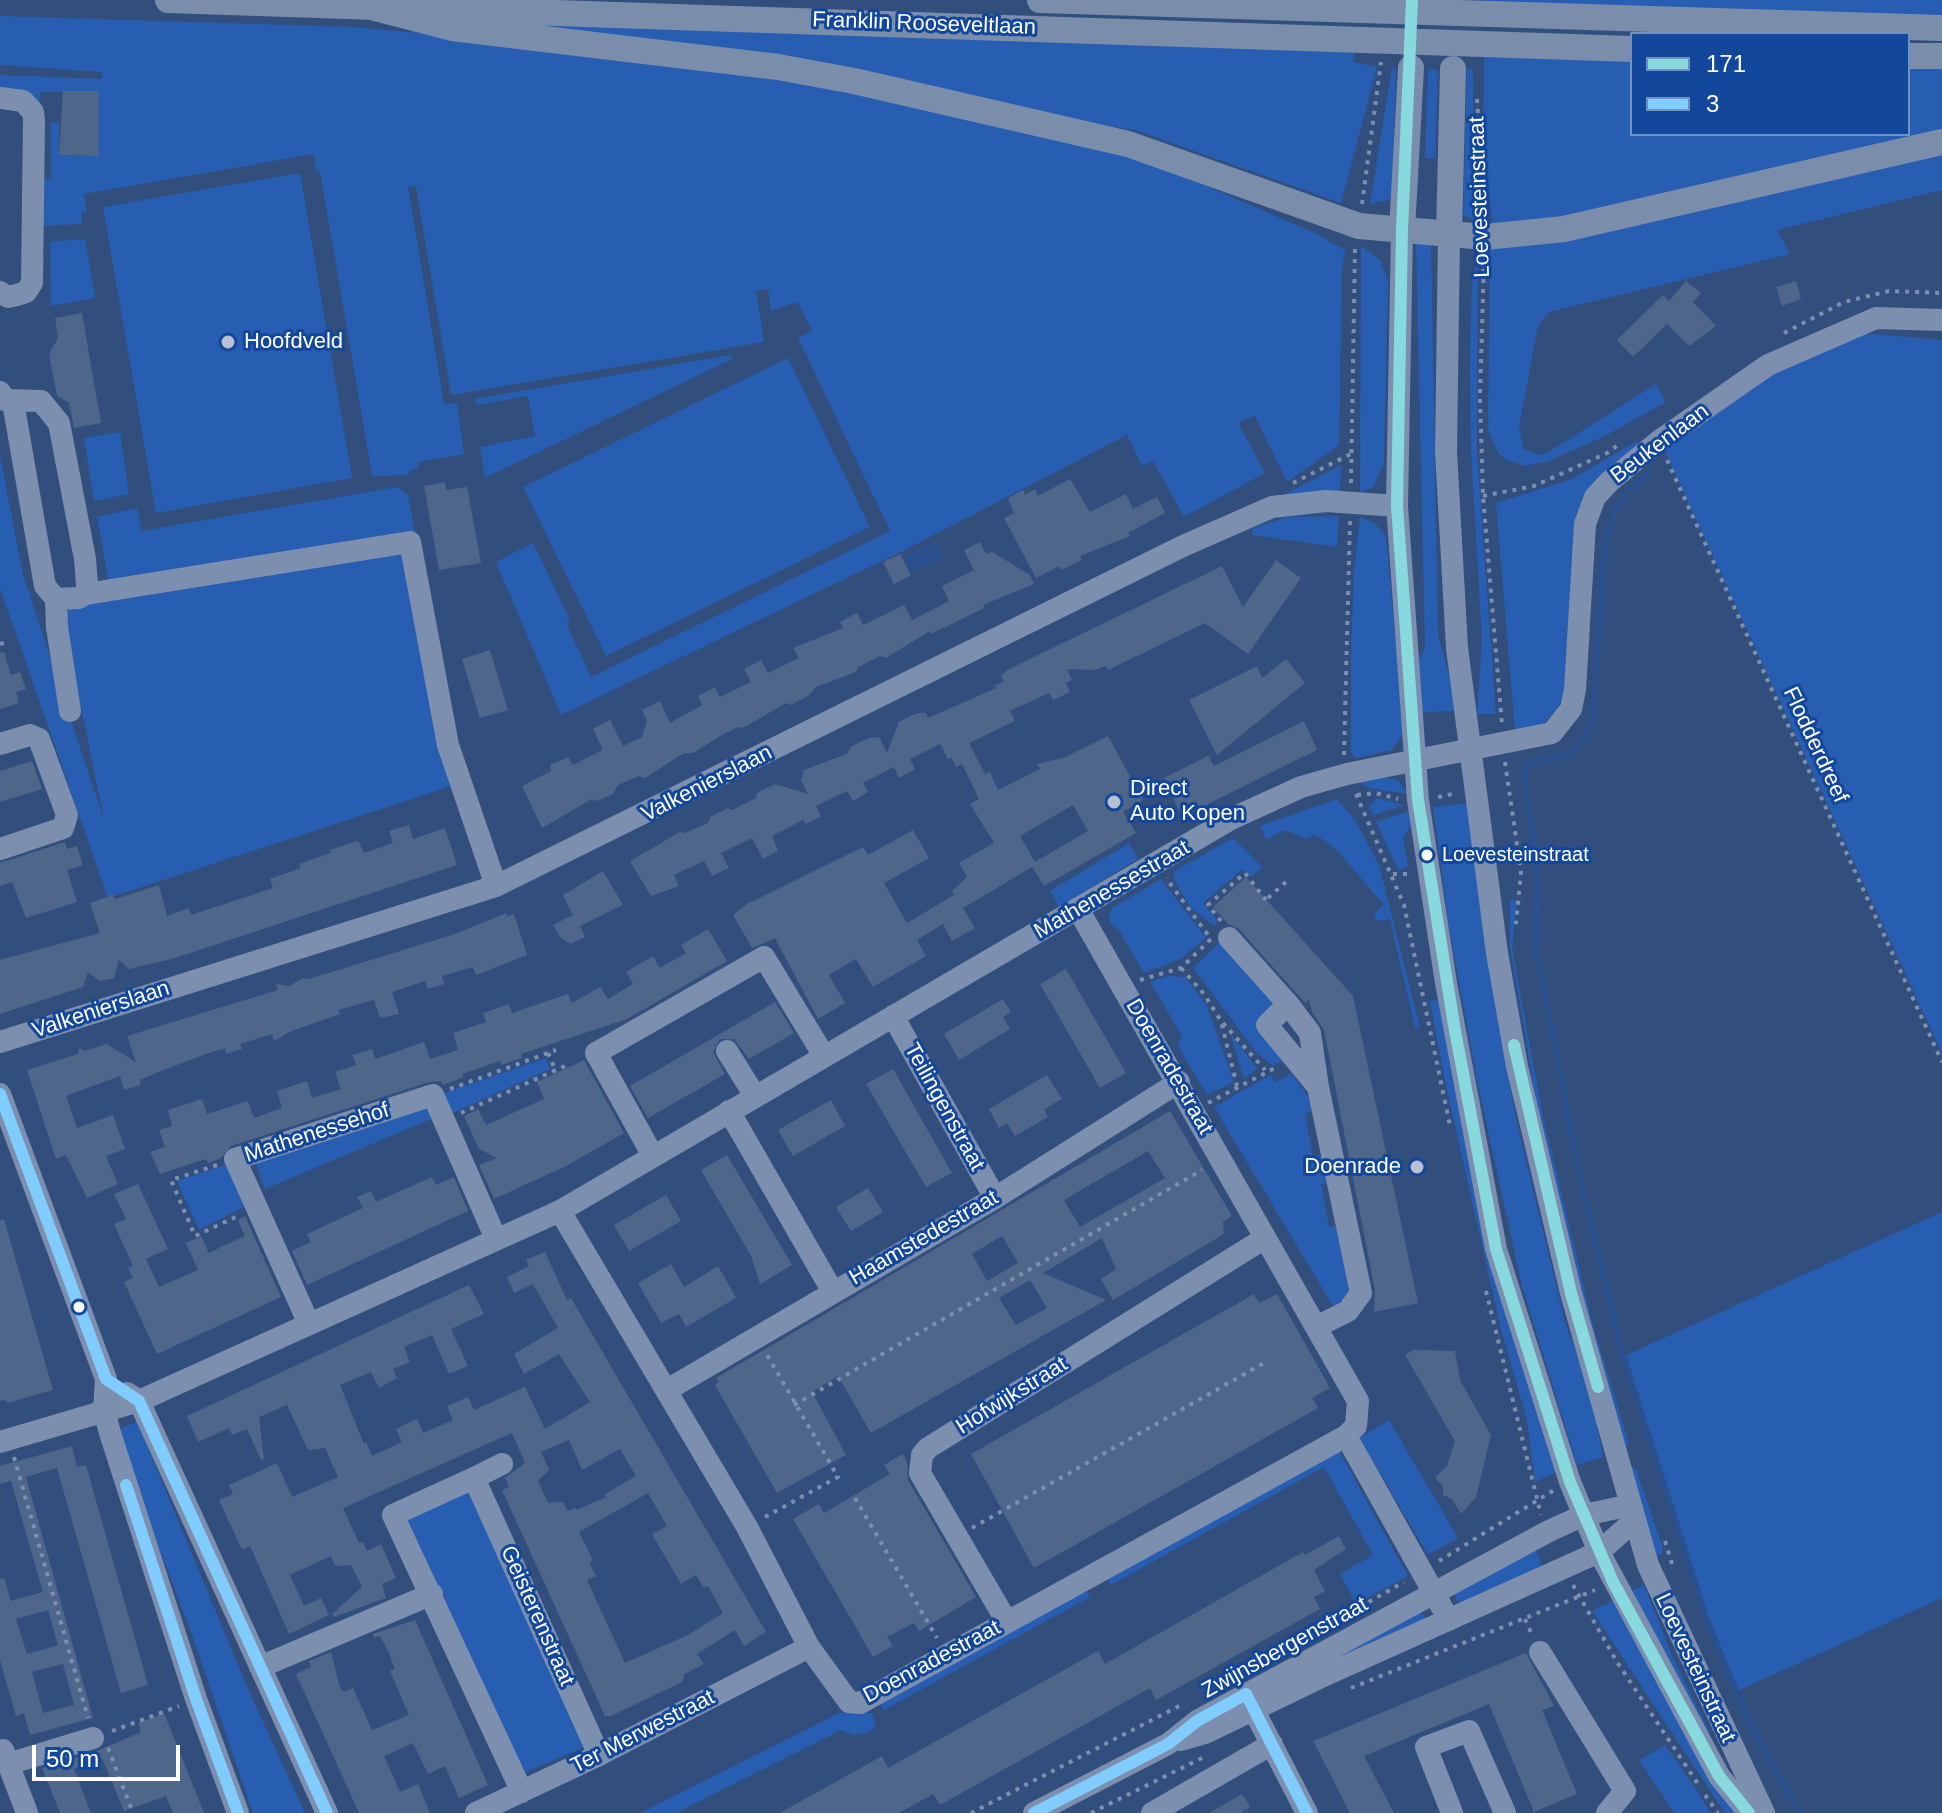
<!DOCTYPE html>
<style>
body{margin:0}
#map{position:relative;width:1942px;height:1813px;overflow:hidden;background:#324e7c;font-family:Helvetica,sans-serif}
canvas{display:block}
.legend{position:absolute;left:1630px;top:32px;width:280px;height:104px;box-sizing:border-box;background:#12479b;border:2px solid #7191c3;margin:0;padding:10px 14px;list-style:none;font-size:24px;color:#fff}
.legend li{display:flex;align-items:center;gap:16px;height:40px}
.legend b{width:40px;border:2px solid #7191c3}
.scale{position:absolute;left:32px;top:1745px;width:148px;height:36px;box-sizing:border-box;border:4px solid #fff;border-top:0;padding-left:10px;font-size:24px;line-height:28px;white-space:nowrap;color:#fff;-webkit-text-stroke:6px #12479b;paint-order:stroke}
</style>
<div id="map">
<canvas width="1942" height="1813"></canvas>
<ul class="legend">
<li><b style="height:10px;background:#88d9dd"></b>171</li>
<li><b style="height:10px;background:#80ccff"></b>3</li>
</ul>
<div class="scale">50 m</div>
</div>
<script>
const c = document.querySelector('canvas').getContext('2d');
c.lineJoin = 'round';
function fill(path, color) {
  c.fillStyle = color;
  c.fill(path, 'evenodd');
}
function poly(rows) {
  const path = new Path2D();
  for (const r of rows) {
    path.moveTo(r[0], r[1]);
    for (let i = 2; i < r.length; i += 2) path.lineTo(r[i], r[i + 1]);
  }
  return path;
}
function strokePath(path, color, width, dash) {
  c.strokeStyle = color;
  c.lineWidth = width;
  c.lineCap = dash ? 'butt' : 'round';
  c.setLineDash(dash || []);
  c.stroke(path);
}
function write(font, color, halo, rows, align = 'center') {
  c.font = font + ' Helvetica,sans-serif';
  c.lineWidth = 6;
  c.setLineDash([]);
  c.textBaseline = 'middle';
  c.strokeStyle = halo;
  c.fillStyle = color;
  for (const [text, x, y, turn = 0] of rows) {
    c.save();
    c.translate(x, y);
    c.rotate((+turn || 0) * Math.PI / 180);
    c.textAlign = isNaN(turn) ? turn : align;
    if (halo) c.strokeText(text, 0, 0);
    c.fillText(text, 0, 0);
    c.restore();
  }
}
fill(poly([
 [1483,0,1942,0,1942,19,1484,4],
 [0,16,352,27,516,42,854,90,1158,165,1317,234,1346,251,1342,266,1339,445,1287,482,1255,416,1238,423,1265,473,1184,517,1153,461,1142,466,1127,435,901,552,561,715,496,562,533,543,570,620,566,623,591,677,890,531,798,338,812,331,798,302,771,311,768,289,756,291,764,342,451,395,416,186,408,187,444,404,457,403,464,454,418,462,419,468,411,469,408,475,372,476,320,171,316,171,314,154,84,194,87,211,81,212,82,224,39,226,40,180,51,179,51,122,59,123,59,155,98,156,99,92,40,92,39,111,0,93,0,75,102,79,102,72,0,65],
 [525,24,1356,46,1353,62,1377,67,1341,203,1135,130,1056,120],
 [1484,51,1632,56,1632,134,1908,134,1908,65,1942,66,1942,133,1563,221,1493,227,1483,142],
 [1392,68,1396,68,1392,199,1370,204],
 [1428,69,1438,70,1435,158,1425,158],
 [1467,70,1473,70,1474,173,1480,212,1476,221,1463,215],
 [1942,150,1942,190,1777,230,1790,254,1549,312,1538,325,1522,411,1519,428,1524,450,1541,455,1555,448,1656,384,1666,402,1605,436,1549,461,1525,466,1508,461,1498,453,1488,430,1490,250,1499,245],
 [300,173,352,478,156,513,103,207],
 [85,239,95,298,51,306,50,242],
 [1431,239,1438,634,1457,706,1455,711,1422,712,1417,661,1425,649,1416,240],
 [1361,246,1380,260,1388,283,1384,463,1374,486,1363,492,1360,491],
 [1478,264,1477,452,1496,714,1477,714,1482,640,1471,451,1470,357,1472,277],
 [1861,333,1942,340,1942,1053,1660,441,1717,401],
 [731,355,732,359,485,478,480,447,535,436,528,396,476,405,475,399],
 [788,358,870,527,606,656,523,487],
 [120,432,129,494,94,501,84,438],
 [1637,441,1641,446,1590,495,1565,695,1553,715,1541,725,1515,731,1496,503,1572,479],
 [0,456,23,575,104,820,63,618,67,609,76,603,403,545,452,786,108,898,0,588],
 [1341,465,1340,491,1278,498],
 [397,487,408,495,415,534,110,588,97,517,137,508,142,531],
 [1339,516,1337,547,1252,535,1253,528,1288,517],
 [1360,517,1374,523,1386,535,1404,732,1392,750,1356,758,1351,753,1351,654,1354,570],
 [1380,777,1397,780,1409,794,1369,788,1358,782],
 [1377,798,1405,805,1373,815,1369,806],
 [1337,799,1355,820,1379,865,1420,1027,1415,1028,1390,919,1377,921,1374,914,1384,905,1336,849,1315,834,1307,839,1284,830,1266,840,1260,826],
 [1467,803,1485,941,1516,1119,1566,1326,1591,1391,1603,1457,1577,1465,1522,1286,1478,1085,1449,927,1433,807],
 [1412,810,1414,818,1403,839,1408,865,1403,870,1398,869,1376,822],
 [1233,838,1262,867,1251,877,1243,869,1203,903,1218,922,1214,925,1192,909,1176,884,1173,872],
 [1129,843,1138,859,1059,907,1050,891],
 [1161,879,1206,938,1180,959,1144,973,1119,930,1110,923,1109,915,1112,908],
 [1510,900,1517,900,1512,948,1543,1116,1592,1322,1629,1444,1623,1447,1588,1322,1539,1117,1510,947],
 [1220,942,1281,1003,1267,1039,1282,1061,1273,1066,1256,1052,1193,968],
 [1169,976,1185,977,1207,1006,1234,1082,1207,1095,1178,1046,1182,1036,1150,982],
 [1440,1000,1486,1225,1519,1358,1557,1472,1535,1482,1527,1420,1501,1329,1446,1086,1430,1001],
 [1231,1035,1257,1068,1247,1077,1243,1077],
 [546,1058,550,1069,448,1115,439,1095],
 [1291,1073,1317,1109,1305,1114,1313,1156,1326,1155,1334,1182,1321,1184,1329,1227,1343,1226,1354,1296,1333,1306,1214,1107,1270,1075,1276,1082],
 [429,1102,436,1117,265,1189,255,1162],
 [228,1164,248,1205,199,1230,177,1181],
 [1942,1212,1942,1598,1735,1692,1680,1541,1624,1356],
 [1389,1420,1458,1538,1428,1555,1359,1438],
 [137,1422,248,1689,305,1813,253,1813,191,1632,115,1431],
 [1337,1447,1408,1576,1356,1604,1340,1574,1373,1555,1324,1467,1111,1585,1106,1575],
 [1630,1465,1636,1469,1663,1548,1661,1554,1656,1555],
 [470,1487,587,1746,521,1774,402,1518],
 [1534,1546,1543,1567,1461,1603,1456,1600,1455,1592],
 [1644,1585,1672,1656,1710,1733,1703,1736,1629,1592],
 [1084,1587,1090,1597,884,1710,878,1700],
 [1617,1599,1740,1813,1725,1813,1592,1611],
 [1415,1609,1425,1616,1423,1622,1295,1683],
 [863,1710,872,1714,876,1725,869,1732,854,1735,841,1730,676,1813,640,1813,839,1713],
 [1665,1745,1696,1789,1710,1813,1674,1813,1667,1802,1639,1760]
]), '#275eb2');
fill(poly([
 [936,542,943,558,910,572,903,556]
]), '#2a508d');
strokePath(poly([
 [1648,474,1627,492,1614,513,1605,541,1593,717,1584,739,1570,753,1526,765,1524,777,1537,865,1536,950,1582,1188,1620,1346,1706,1618,1749,1723,1800,1813]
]), '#2a508d', 6);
fill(poly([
 [63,91,99,91,99,156,59,155],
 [1686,281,1701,293,1693,302,1716,326,1689,346,1667,324,1633,357,1617,340,1663,295,1669,301],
 [1796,281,1801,299,1782,306,1776,287],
 [82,313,101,423,74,428,69,403,57,396,49,354,58,338,55,318],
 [1070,479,1090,512,1126,494,1133,509,1157,497,1165,513,1128,533,1130,536,1080,556,1082,560,1061,570,1059,566,1036,578,1004,518,1014,513,1008,498,1023,490,1025,495,1035,489,1038,496],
 [445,482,446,490,467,487,481,563,439,570,424,486],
 [980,542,986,554,992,552,1030,575,1034,584,983,605,984,608,931,634,930,631,886,658,880,656,858,667,856,672,816,687,808,696,791,705,786,703,743,728,738,727,722,735,693,753,684,753,645,778,639,776,618,785,613,794,597,801,592,799,542,828,522,786,551,771,550,765,568,757,573,765,603,750,593,729,610,720,623,746,642,737,647,721,642,710,660,701,670,723,702,705,698,696,715,687,720,697,751,682,744,669,761,660,768,673,799,658,793,648,843,628,840,622,857,613,863,625,904,605,912,620,949,601,942,586,974,570,964,550],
 [900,554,911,575,894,584,883,562],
 [1276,560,1301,578,1248,654,1205,623,1108,670,1106,666,1094,670,1067,669,1072,680,1066,683,1070,692,1053,700,1049,693,1010,711,1015,721,969,743,985,774,990,772,998,790,1040,769,1037,764,1063,758,1108,736,1143,800,1123,812,1136,833,1044,886,1032,867,963,908,975,928,952,941,943,924,917,940,926,956,873,987,856,959,829,975,845,1003,818,1019,775,938,752,948,733,915,747,904,863,847,868,855,913,830,929,858,884,883,907,923,954,895,952,891,967,877,959,863,994,843,970,804,979,799,962,764,956,767,951,757,948,759,940,744,910,759,915,769,899,778,894,767,863,783,868,792,853,801,847,791,816,806,821,816,806,824,803,820,772,836,778,851,763,859,752,838,721,853,729,868,712,876,704,861,674,875,679,886,651,896,630,861,680,832,685,833,708,823,710,817,728,808,732,810,756,798,757,793,775,784,808,794,801,780,804,770,847,754,852,746,869,738,879,737,887,753,899,722,917,713,926,713,928,718,996,688,995,685,1004,682,1001,676,1007,670,1222,566,1243,607],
 [1073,805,1088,831,1035,862,1020,836],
 [490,650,508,710,480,718,462,659],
 [4,652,11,675,20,672,26,689,16,692,19,703,0,709,0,653],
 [1286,659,1305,683,1217,755,1189,700,1257,666,1262,678],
 [1304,721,1317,750,1182,817,1164,778,1208,756,1214,766],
 [32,761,42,789,0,802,0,771],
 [409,825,413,839,445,828,457,865,172,959,129,969,119,960,114,978,100,981,88,972,83,987,0,1014,0,960,100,933,90,903,113,895,115,899,159,885,167,916,189,908,191,915,273,888,270,879,301,868,299,864,331,853,329,850,358,841,364,853,393,843,389,831],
 [65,842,67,849,77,846,83,865,67,870,77,902,26,918,12,882,0,886,0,863],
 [603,871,623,905,580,926,585,937,571,944,560,937,553,925,573,915,563,895],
 [1246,877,1353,996,1418,1303,1374,1312,1375,1290,1324,1030,1312,1012,1309,1000,1305,1003,1239,929,1228,924,1213,907],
 [506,913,507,916,514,914,527,955,476,975,473,967,442,976,444,984,428,989,425,981,392,992,399,1014,380,1018,374,1000,338,1010,340,1014,289,1032,274,1041,272,1034,240,1044,242,1049,226,1054,225,1048,206,1054,161,1071,140,1080,141,1085,124,1090,120,1076,66,1096,77,1128,113,1115,125,1149,106,1156,118,1184,87,1198,66,1155,56,1159,27,1070,78,1054,79,1048,85,1051,107,1044,136,1062,127,1036,278,990,276,984,289,986,303,978,309,979,455,934],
 [708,929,727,961,627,1019,521,1054,522,1058,501,1065,500,1061,462,1074,464,1077,443,1085,441,1081,429,1082,231,1146,221,1158,208,1163,206,1159,160,1174,150,1152,165,1147,159,1130,172,1126,168,1110,202,1099,207,1114,248,1101,254,1118,282,1108,277,1091,307,1081,312,1098,341,1089,335,1072,356,1065,352,1055,372,1049,375,1059,424,1042,430,1059,458,1050,453,1033,486,1022,483,1013,509,1004,512,1013,568,994,572,1003,600,987,608,999,633,984,626,972,653,956,660,968,686,953,681,945],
 [1066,969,1126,1073,1100,1088,1040,984],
 [1003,999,1011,1012,1003,1017,1010,1029,959,1060,944,1034],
 [775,1002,794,1033,749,1059,734,1039,720,1039,713,1052,725,1074,648,1118,630,1086],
 [584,1060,624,1133,566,1166,494,1199,479,1165,497,1158,479,1149,464,1116,478,1109,486,1125,544,1099,537,1082],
 [893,1069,952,1173,926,1187,866,1084],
 [1047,1075,1062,1099,1044,1109,1048,1117,1015,1136,1007,1123,999,1128,989,1109],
 [831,1100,845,1126,793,1156,778,1130],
 [1170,1111,1232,1216,1223,1222,1224,1234,1113,1300,1101,1279,1116,1269,1102,1238,1043,1273,1106,1300,871,1433,838,1376,812,1392,846,1455,777,1493,715,1385,719,1382,716,1378],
 [1148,1151,1165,1178,1080,1227,1064,1200],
 [1002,1236,1018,1263,987,1281,972,1254],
 [1030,1280,1047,1308,1016,1325,999,1298],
 [727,1155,792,1265,760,1284,751,1256,701,1170],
 [432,1177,436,1185,454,1177,468,1211,307,1285,292,1251,311,1242,307,1234,363,1208,357,1197,371,1191,376,1202],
 [138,1184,168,1249,146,1259,159,1287,198,1270,186,1243,201,1236,209,1253,227,1244,245,1236,238,1220,245,1216,281,1297,157,1354,124,1282,133,1278,128,1268,133,1266,114,1224,126,1219,114,1194],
 [868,1188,883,1212,851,1231,836,1207],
 [666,1195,681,1221,629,1251,614,1225],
 [4,1219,53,1390,7,1403,6,1400,0,1401,0,1220],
 [545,1252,567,1300,571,1298,766,1632,744,1646,735,1630,697,1654,704,1664,685,1674,682,1682,611,1716,605,1716,502,1490,509,1487,505,1478,525,1463,512,1433,343,1508,359,1543,363,1542,367,1551,381,1544,396,1578,382,1584,386,1598,334,1617,332,1614,362,1587,351,1565,335,1566,331,1556,290,1575,304,1606,321,1598,329,1615,289,1634,250,1546,242,1550,219,1500,233,1494,229,1485,277,1463,292,1497,338,1477,325,1448,308,1450,287,1405,259,1417,264,1459,261,1460,247,1429,232,1435,229,1428,198,1442,187,1416,469,1285,484,1314,451,1329,468,1366,449,1374,432,1335,404,1347,410,1362,393,1369,397,1378,379,1388,371,1372,340,1385,364,1444,366,1442,372,1456,402,1442,396,1429,417,1419,423,1433,453,1420,447,1406,468,1397,474,1410,525,1387,545,1429,590,1402,559,1354,524,1374,514,1354,558,1328,533,1284,514,1293,507,1277,529,1266,526,1260],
 [569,1440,582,1470,620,1449,636,1476,605,1494,606,1497,577,1510,576,1508,568,1511,563,1502,548,1503,538,1481,549,1470,541,1452],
 [648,1493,667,1526,652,1534,681,1584,696,1575,704,1588,708,1586,723,1613,688,1635,625,1663,587,1580,596,1576,589,1562,593,1560,579,1532],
 [671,1264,684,1287,718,1266,736,1298,686,1327,679,1314,661,1323,638,1283],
 [1254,1294,1259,1303,1277,1294,1290,1317,1330,1388,1312,1398,1318,1408,1034,1568,971,1454],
 [1413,1350,1455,1351,1460,1380,1491,1435,1476,1497,1461,1514,1452,1499,1443,1495,1443,1486,1435,1478,1447,1466,1455,1441,1405,1355],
 [72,1446,77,1467,86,1465,148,1685,121,1693,57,1468,26,1477,93,1718,30,1735,24,1713,16,1716,0,1660,0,1579,4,1578,11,1601,43,1592,11,1481,0,1484,0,1466],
 [48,1610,58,1645,27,1654,16,1619],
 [63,1664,74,1705,43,1713,32,1672],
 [903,1454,907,1462,908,1480,976,1597,919,1631,914,1623,887,1637,893,1646,873,1657,793,1519,819,1504,824,1513,890,1474,884,1465],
 [1339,1536,1346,1549,1314,1570,1325,1591,1314,1597,1320,1609,1156,1700,1150,1688,940,1805,933,1794,899,1813,780,1813,882,1756,888,1768,1098,1651,1105,1664,1303,1552,1305,1555],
 [415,1620,488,1785,459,1798,445,1766,428,1774,413,1743,384,1756,400,1792,418,1784,430,1813,359,1813,296,1674,311,1667,309,1661,331,1652,340,1688,344,1692,353,1688,372,1730,409,1715,390,1671,395,1669,388,1651,380,1636,374,1638,373,1634],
 [1526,1653,1554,1706,1542,1710,1577,1794,1534,1812,1489,1704,1364,1756,1394,1813,1350,1813,1313,1741],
 [164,1713,204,1813,173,1813,166,1796,124,1811,102,1758,74,1769,91,1813,60,1813,42,1768,97,1751,141,1732,138,1723],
 [1242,1794,1250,1807,1241,1813,1209,1813]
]), '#4f668b');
strokePath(poly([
 [1477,99,1485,214],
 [1362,204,1381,62],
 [1484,259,1480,398,1483,496,1502,725],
 [1784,333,1844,302,1889,291,1942,293],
 [1667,460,1942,1062],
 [1293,483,1351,454],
 [1351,483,1355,248],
 [1483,496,1534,486,1607,453,1621,443],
 [0,644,9,641],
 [1344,755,1350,520],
 [1505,762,1521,872,1516,924],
 [1356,794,1404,905,1450,1126],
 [1357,795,1376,793,1398,799],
 [1438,797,1457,793],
 [1393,874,1411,874],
 [1268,898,1288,880],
 [1221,921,1208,905,1245,873,1266,900],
 [1181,968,1204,994,1221,1021,1237,1086],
 [1140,980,1181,968,1211,939,1166,878],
 [1223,1023,1265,1070],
 [548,1053,555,1069],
 [450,1089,556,1050],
 [1208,1103,1275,1068],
 [461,1113,565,1066],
 [217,1165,171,1180,195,1236,240,1215],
 [1486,1291,1541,1515],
 [794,1405,1202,1170],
 [14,1457,88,1718],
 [855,1498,937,1638],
 [765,1517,838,1477,766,1353],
 [972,1528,1264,1363],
 [1665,1541,1673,1567],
 [1439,1561,1554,1490],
 [1573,1585,1617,1662,1698,1784],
 [1360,1607,1404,1582],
 [1525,1619,1532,1635],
 [1351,1688,1595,1590],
 [112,1731,179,1706],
 [108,1748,133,1813],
 [1705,1795,1718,1813],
 [971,1813,1183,1704],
 [1091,1813,1202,1758]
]), '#7d8fae', 4, [4, 6]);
strokePath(poly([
 [0,98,23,101,33,112,34,120,32,283,26,292,17,295,8,297,0,292],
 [1402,230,1397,506,1418,800,1446,983,1496,1249,1570,1482,1599,1552,1719,1776,1749,1813],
 [1449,234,1446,452,1457,648,1497,953,1517,1066,1571,1293,1648,1565,1764,1813],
 [0,392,5,400,41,401,59,423,85,559,87,585,86,594,79,598,56,599,45,586,13,402],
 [86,594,410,542,448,745,496,886],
 [56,599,57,627,70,711],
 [0,744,30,735,39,739,67,815,63,828,0,849],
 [1078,909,1358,1401,1356,1426,1346,1436,1449,1620],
 [1229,938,1288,1004],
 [893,1016,995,1198],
 [0,1042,496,886,1183,546,1272,507,1326,501,1397,506],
 [727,1051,755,1096],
 [0,1094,106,1379,104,1410,110,1433,196,1699,238,1813],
 [729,1111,833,1292],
 [653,1156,596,1053,764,957,824,1056],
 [560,1211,747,1527,809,1647,849,1702,860,1703,1346,1436],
 [309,1324,235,1159,433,1095,496,1239],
 [1316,1327,1348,1311,1361,1293,1318,1087,1267,1025,1288,1004,1310,1033,1318,1087],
 [667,1390,995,1198,1179,1082],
 [127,1393,139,1401,327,1813],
 [0,1442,139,1401,560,1211,1231,819,1301,787,1347,774,1552,733,1571,709,1575,690,1585,524,1595,497,1610,481,1659,441,1768,365,1876,318,1942,320],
 [474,1478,502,1464],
 [1007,1622,920,1473,922,1455,928,1448,1265,1238],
 [1540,1652,1625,1791,1607,1813],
 [260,1667,432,1594],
 [1247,1697,1307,1813],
 [1181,1740,1205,1733,1319,1678,1599,1552,1635,1520],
 [0,1751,3,1750,27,1813],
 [8,1764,93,1738],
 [522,1792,393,1515,404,1510,474,1478,599,1755],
 [476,1813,599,1755,809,1647],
 [1034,1813,1168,1744,1197,1721,1549,1531,1584,1515,1631,1505],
 [1152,1813,1272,1744],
 [1452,1813,1426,1747,1469,1731,1505,1813]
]), '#7d8fae', 22);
strokePath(poly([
 [168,0,1632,49],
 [1040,0,1942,28],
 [371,7,452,28,778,67,854,81,1128,144,1359,226,1485,237,1564,229,1942,142],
 [1908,56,1942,56],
 [1402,230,1411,68],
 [1449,234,1453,69]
]), '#7a8eac', 26);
strokePath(poly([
 [1412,0,1402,230,1397,506,1418,800,1454,1025,1496,1249,1570,1482,1613,1582,1719,1776,1749,1813],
 [1514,1045,1571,1293,1598,1387]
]), '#88d9dd', 12);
strokePath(poly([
 [0,1094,106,1379,139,1401,327,1813],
 [126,1485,196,1699,238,1813],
 [1034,1813,1168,1744,1197,1721,1246,1694,1307,1813]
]), '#80ccff', 12);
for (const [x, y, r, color] of [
 [228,342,8,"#b7c1d1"],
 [1114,802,8,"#b7c1d1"],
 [1427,855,7,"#fff"],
 [1417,1167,8,"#b7c1d1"],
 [79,1307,7,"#fff"]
]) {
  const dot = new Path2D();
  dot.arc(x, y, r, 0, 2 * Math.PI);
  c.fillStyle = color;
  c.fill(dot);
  strokePath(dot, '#12479b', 3);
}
write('20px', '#fff', '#12479b', [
 ["Loevesteinstraat",1442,855]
], 'left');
write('22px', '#fff', '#12479b', [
 ["Franklin Rooseveltlaan",924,24,2],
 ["Loevesteinstraat",1480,197,-92],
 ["Beukenlaan",1660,444,-37],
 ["Flodderdreef",1815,745,65],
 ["Valkenierslaan",707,784,-27],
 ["Mathenessestraat",1112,890,-30],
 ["Valkenierslaan",101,1010,-18],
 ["Doenradestraat",1169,1067,60],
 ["Teilingenstraat",944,1107,61],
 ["Mathenessehof",317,1133,-18],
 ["Haamstedestraat",924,1238,-30],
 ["Hofwijkstraat",1012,1396,-32],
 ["Geisterenstraat",537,1616,66],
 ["Zwijnsbergenstraat",1285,1648,-29],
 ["Doenradestraat",932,1662,-28],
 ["Loevesteinstraat",1695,1668,65],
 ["Ter Merwestraat",643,1732,-27]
]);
write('22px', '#fff', '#12479b', [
 ["Hoofdveld",244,342],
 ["Direct",1130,789],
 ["Auto Kopen",1130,814],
 ["Doenrade",1401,1167,"right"]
], 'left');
</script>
